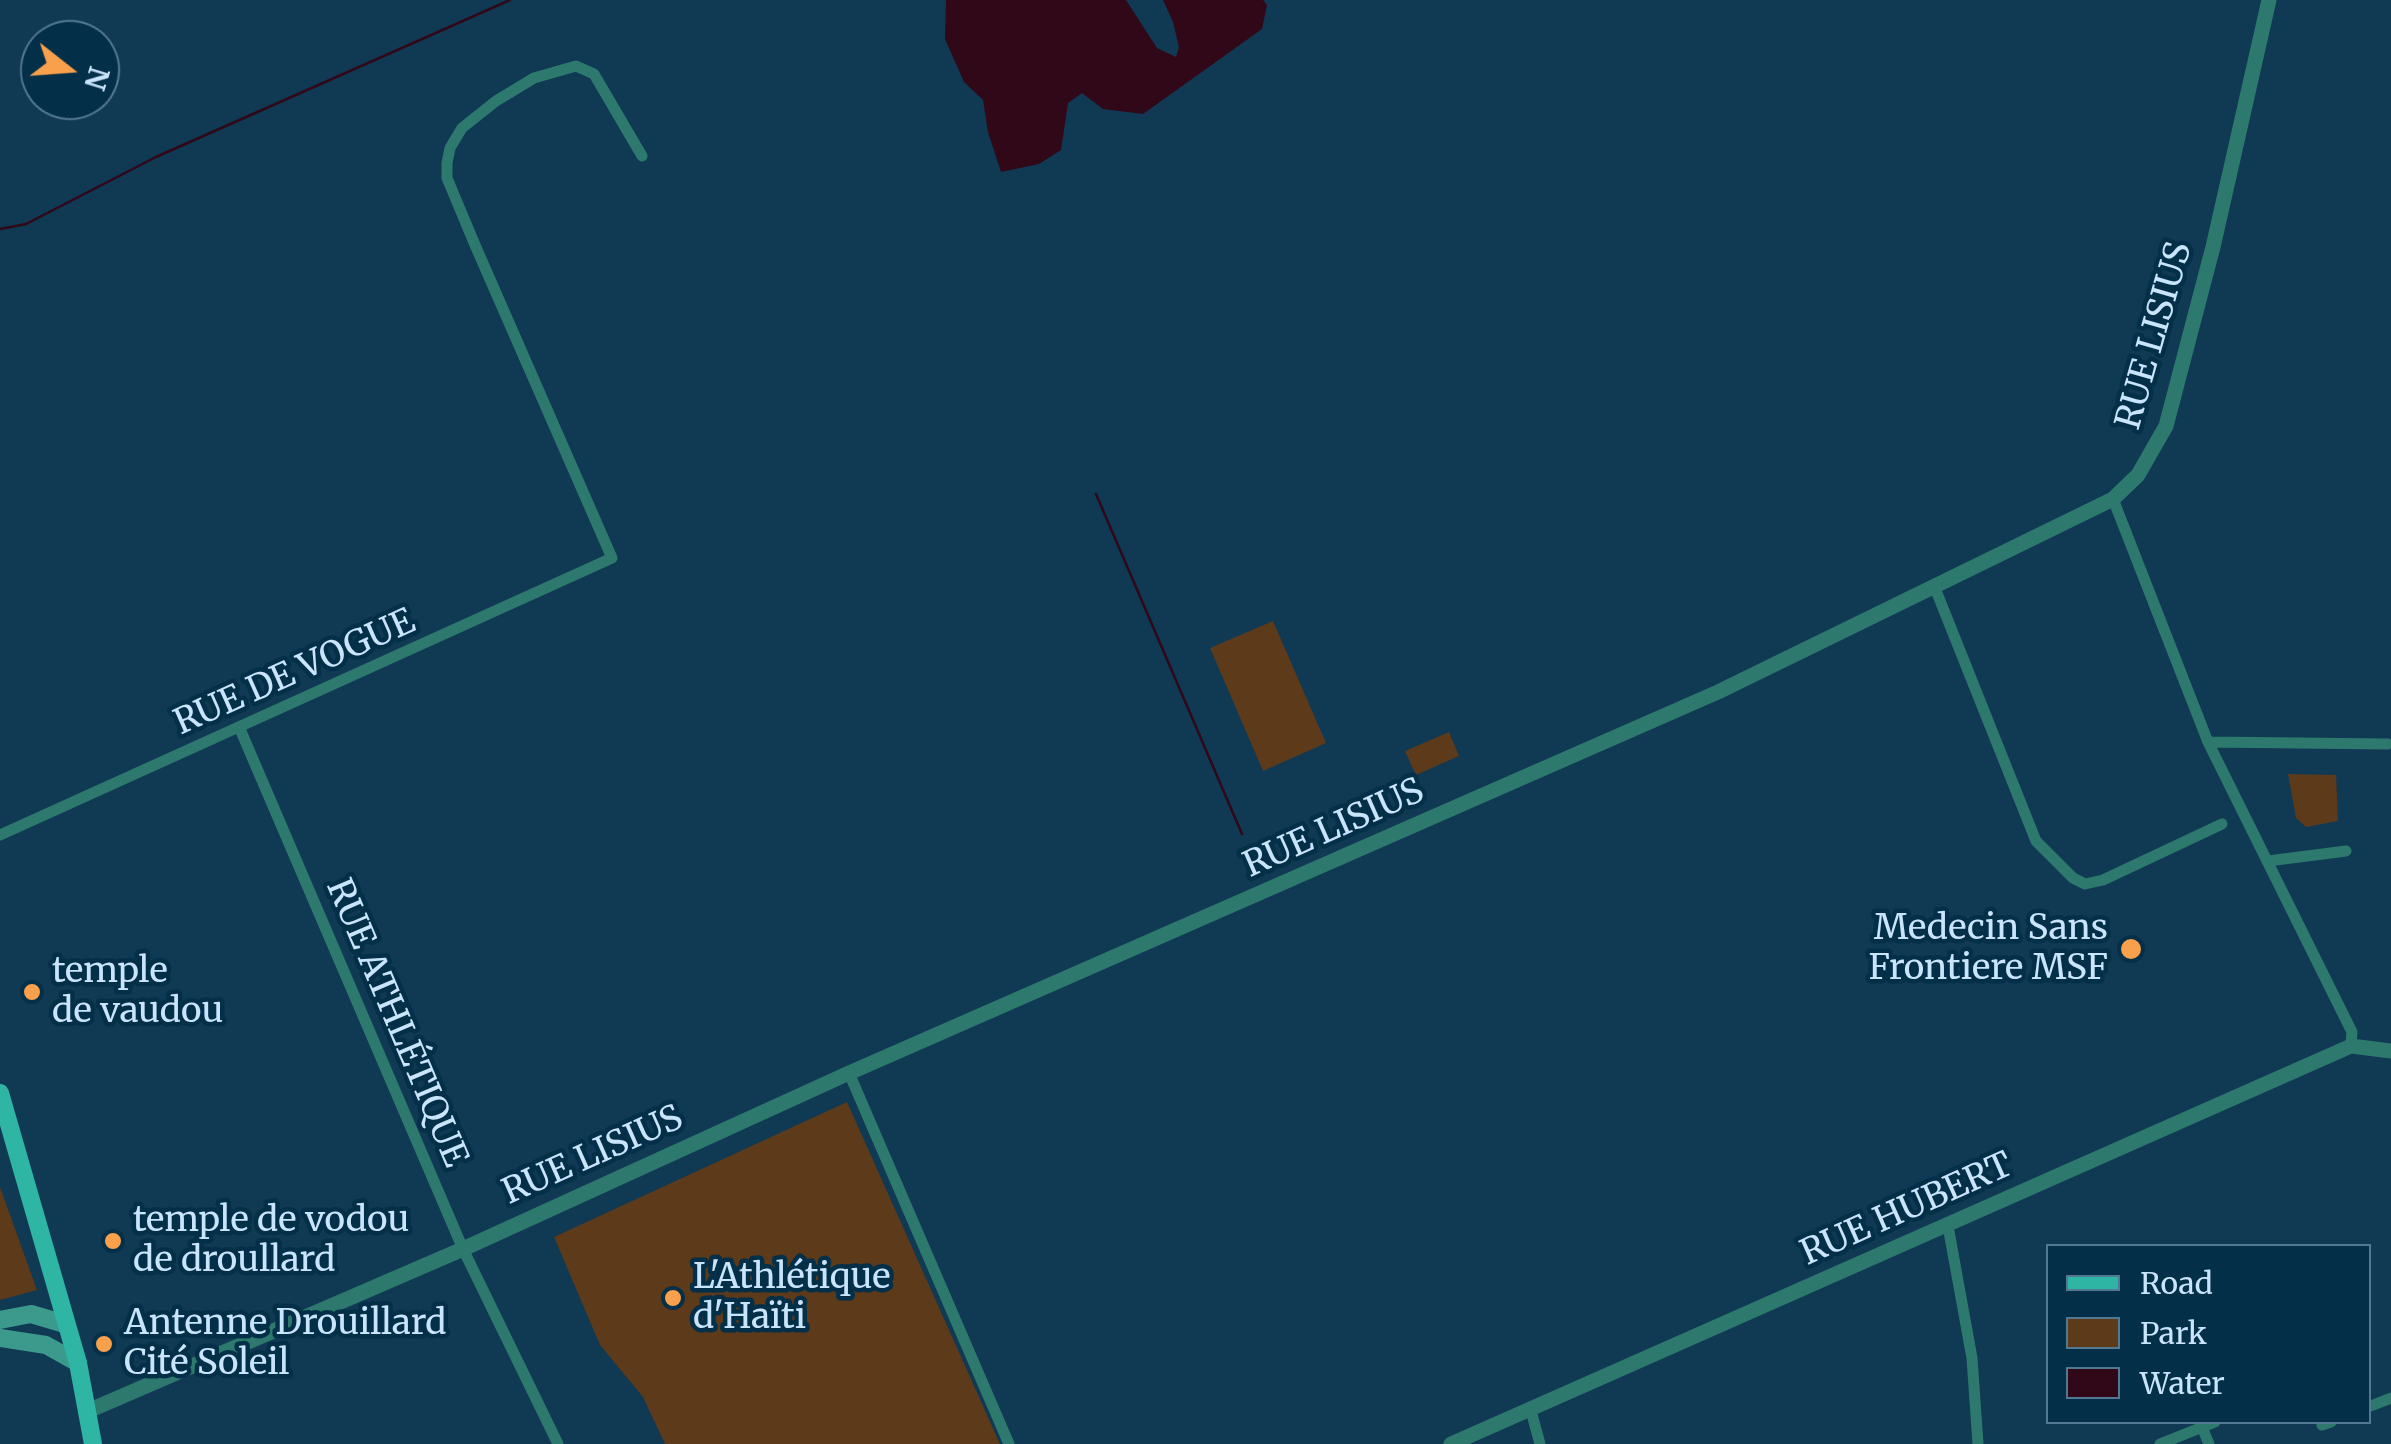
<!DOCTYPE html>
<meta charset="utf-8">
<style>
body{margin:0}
#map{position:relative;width:2391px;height:1444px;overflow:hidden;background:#103954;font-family:Merriweather,serif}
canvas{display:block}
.legend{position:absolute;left:2046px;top:1244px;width:325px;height:180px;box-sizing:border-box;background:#042f49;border:2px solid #537891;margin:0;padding:12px 18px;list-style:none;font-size:30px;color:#c9e5fc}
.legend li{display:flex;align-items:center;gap:20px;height:50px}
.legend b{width:50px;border:2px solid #537891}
.north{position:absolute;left:20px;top:20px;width:100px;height:100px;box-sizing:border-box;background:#042f49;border:2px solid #537891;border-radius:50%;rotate:107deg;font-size:28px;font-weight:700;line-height:40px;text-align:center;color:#c9e5fc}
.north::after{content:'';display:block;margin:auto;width:35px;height:45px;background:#f8a04b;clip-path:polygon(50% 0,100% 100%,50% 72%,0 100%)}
</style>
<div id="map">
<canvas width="2391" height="1444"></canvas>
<ul class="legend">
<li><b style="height:12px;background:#2fb5a3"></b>Road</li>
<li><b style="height:28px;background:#5c3a1a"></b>Park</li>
<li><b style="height:28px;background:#300817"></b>Water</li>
</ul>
<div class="north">N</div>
</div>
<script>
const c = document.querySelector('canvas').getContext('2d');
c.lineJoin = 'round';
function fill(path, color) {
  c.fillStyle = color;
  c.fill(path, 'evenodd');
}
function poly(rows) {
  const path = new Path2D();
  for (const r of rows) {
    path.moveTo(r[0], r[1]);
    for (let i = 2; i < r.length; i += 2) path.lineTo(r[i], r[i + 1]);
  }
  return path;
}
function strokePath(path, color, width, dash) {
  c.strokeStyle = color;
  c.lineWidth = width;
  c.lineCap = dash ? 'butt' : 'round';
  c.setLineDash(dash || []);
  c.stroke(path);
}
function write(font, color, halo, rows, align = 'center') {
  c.font = font + ' Merriweather,serif';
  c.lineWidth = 9;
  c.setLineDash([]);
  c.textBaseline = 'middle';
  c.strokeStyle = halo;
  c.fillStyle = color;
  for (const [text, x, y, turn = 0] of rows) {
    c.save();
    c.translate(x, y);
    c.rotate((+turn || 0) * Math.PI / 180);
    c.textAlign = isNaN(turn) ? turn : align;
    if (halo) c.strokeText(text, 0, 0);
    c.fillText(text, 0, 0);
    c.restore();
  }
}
fill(poly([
 [1273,621,1326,743,1263,771,1210,648],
 [1449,732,1459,756,1416,775,1405,751],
 [2288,774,2336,775,2338,821,2306,827,2296,818],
 [847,1102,1000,1444,665,1444,643,1397,600,1345,554,1237],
 [0,1187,37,1290,0,1300]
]), '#5c3a1a');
fill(poly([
 [946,0,1126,0,1157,48,1176,57,1179,47,1173,22,1163,0,1263,0,1267,5,1262,29,1143,114,1103,109,1082,93,1068,103,1061,150,1039,164,1001,172,988,132,983,100,964,82,945,39]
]), '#300817');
strokePath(poly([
 [0,229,26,224,156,157,510,0],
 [1096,494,1242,834]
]), '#300817', 2.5);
strokePath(poly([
 [2113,499,2208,742,2352,1032,2351,1046],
 [1935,588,2036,841,2073,878,2085,884,2103,880,2222,824],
 [240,729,463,1249,558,1444],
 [2208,742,2388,744],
 [0,835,612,558,475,245,447,178,447,163,450,148,462,128,496,101,534,78,576,66,594,74,642,156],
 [2268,861,2346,851],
 [849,1073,1009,1444],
 [1948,1226,1972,1358,1978,1444],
 [1530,1407,1540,1444],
 [2368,1407,2391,1398],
 [2322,1425,2331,1422],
 [2202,1427,2209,1444],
 [2160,1444,2215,1422]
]), '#2e796e', 11);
strokePath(poly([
 [88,1411,463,1249,849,1073,1718,692,2113,499,2138,475,2166,426,2213,247,2269,0],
 [1451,1444,2351,1046,2391,1051]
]), '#2e796e', 15);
strokePath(poly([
 [0,1320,31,1314,65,1324],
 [0,1338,46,1345,78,1363]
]), '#3b9a8c', 18);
strokePath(poly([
 [0,1093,78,1363,93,1444]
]), '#2fb5a3', 18);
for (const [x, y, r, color] of [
 [2131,949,12,"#f8a04b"],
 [32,992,10,"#f8a04b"],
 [113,1241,10,"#f8a04b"],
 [673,1298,10,"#f8a04b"],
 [104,1344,10,"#f8a04b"]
]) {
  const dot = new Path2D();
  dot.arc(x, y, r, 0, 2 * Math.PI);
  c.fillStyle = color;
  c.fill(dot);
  strokePath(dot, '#042f49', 4);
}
write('35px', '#c9e5fc', '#042f49', [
 ["RUE LISIUS",2155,336,-74],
 ["RUE DE VOGUE",295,673,-24],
 ["RUE LISIUS",1334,829,-24],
 ["RUE ATHLÉTIQUE",396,1023,67],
 ["RUE LISIUS",593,1156,-24],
 ["RUE HUBERT",1907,1210,-24]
]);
write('35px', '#c9e5fc', '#042f49', [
 ["Medecin Sans",2108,929,"right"],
 ["Frontiere MSF",2108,969,"right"],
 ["temple",52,972],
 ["de vaudou",52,1012],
 ["temple de vodou",133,1221],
 ["de droullard",133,1261],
 ["L'Athlétique",693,1278],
 ["d'Haïti",693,1318],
 ["Antenne Drouillard",124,1324],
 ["Cité Soleil",124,1364]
], 'left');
</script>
